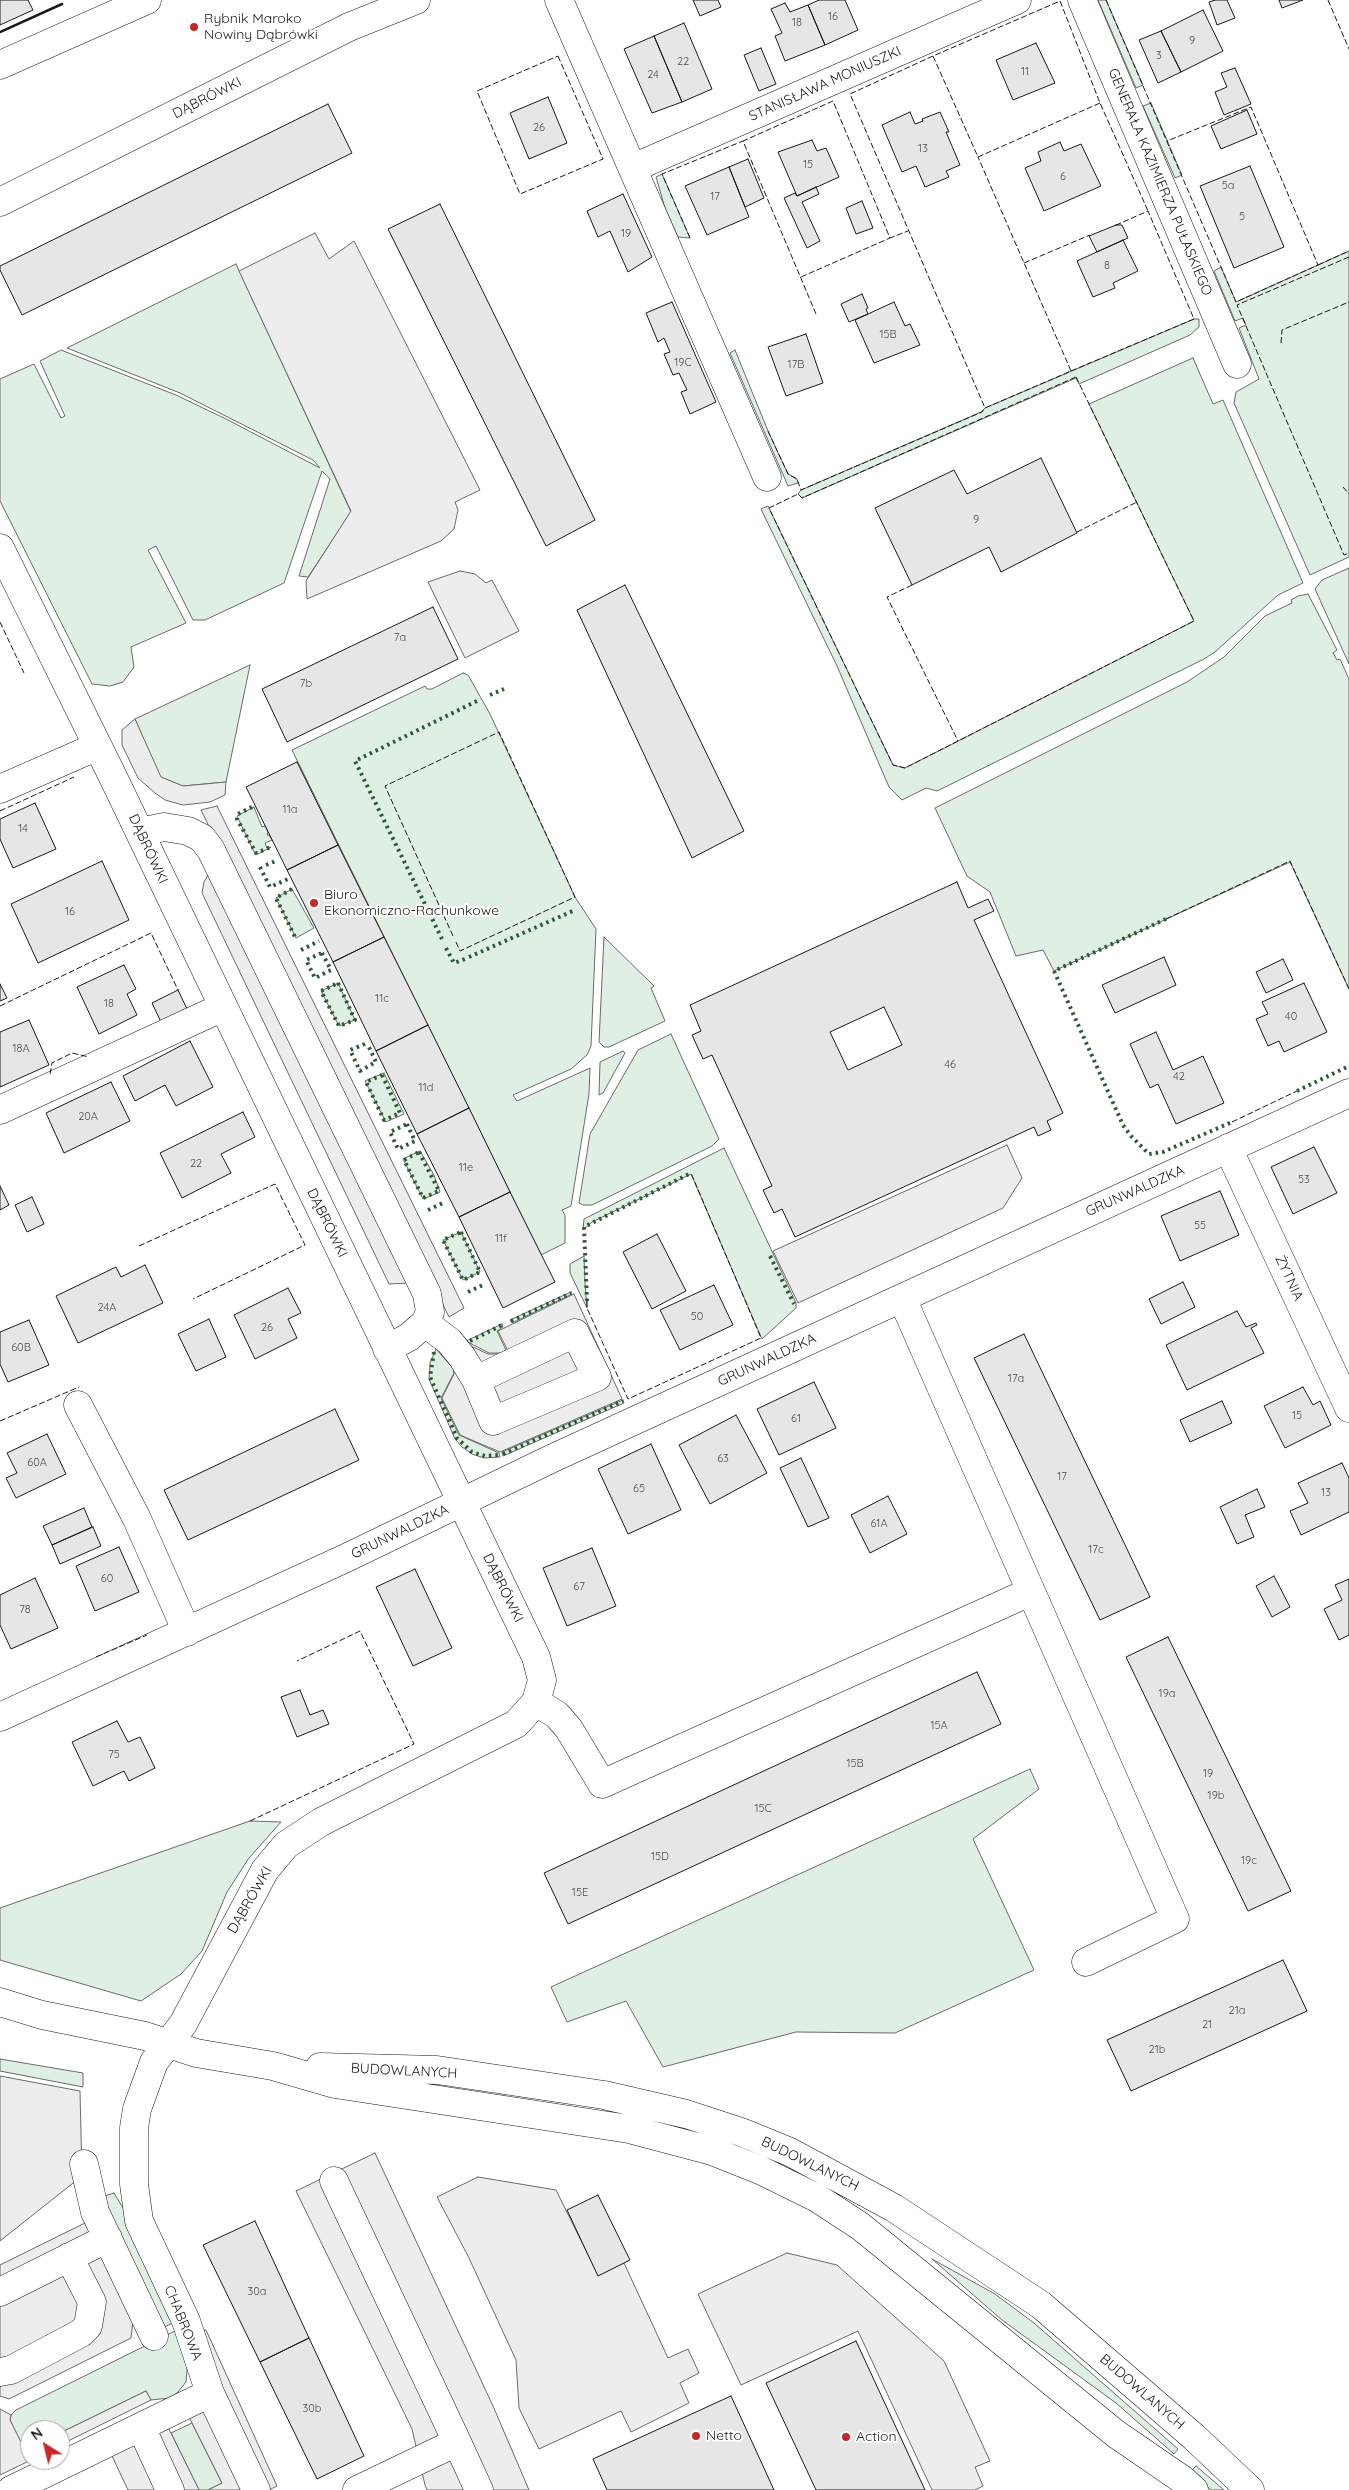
<!DOCTYPE html>
<meta charset="utf-8">
<style>
body{margin:0}
#map{position:relative;width:1349px;height:2490px;overflow:hidden;background:#fff;font-family:Quicksand,sans-serif}
canvas{display:block}
.north{position:absolute;left:20px;top:2420px;width:50px;height:50px;box-sizing:border-box;background:#fff;border:1px solid #a3a3a3;border-radius:50%;rotate:324deg;font-size:14px;font-weight:700;line-height:20px;text-align:center;color:#1a1a1a}
.north::after{content:'';display:block;margin:auto;width:18px;height:22px;background:#c62828;clip-path:polygon(50% 0,100% 100%,50% 72%,0 100%)}
</style>
<div id="map">
<canvas width="1349" height="2490"></canvas>
<div class="north">N</div>
</div>
<script>
const c = document.querySelector('canvas').getContext('2d');
c.lineJoin = 'round';
function fill(path, color) {
  c.fillStyle = color;
  c.fill(path, 'evenodd');
}
function poly(rows) {
  const path = new Path2D();
  for (const r of rows) {
    path.moveTo(r[0], r[1]);
    for (let i = 2; i < r.length; i += 2) path.lineTo(r[i], r[i + 1]);
  }
  return path;
}
function strokePath(path, color, width, dash) {
  c.strokeStyle = color;
  c.lineWidth = width;
  c.lineCap = dash ? 'butt' : 'round';
  c.setLineDash(dash || []);
  c.stroke(path);
}
function write(font, color, halo, rows, align = 'center') {
  c.font = font + ' Quicksand,sans-serif';
  c.lineWidth = 4;
  c.setLineDash([]);
  c.textBaseline = 'middle';
  c.strokeStyle = halo;
  c.fillStyle = color;
  for (const [text, x, y, turn = 0] of rows) {
    c.save();
    c.translate(x, y);
    c.rotate((+turn || 0) * Math.PI / 180);
    c.textAlign = isNaN(turn) ? turn : align;
    if (halo) c.strokeText(text, 0, 0);
    c.fillText(text, 0, 0);
    c.restore();
  }
}
const green = poly([
 [1098,0,1106,0,1143,85,1136,88,1098,0],
 [1151,103,1182,175,1175,178,1143,106,1151,103],
 [662,174,690,238,678,237,665,208,656,177,662,174],
 [1349,251,1349,557,1310,575,1234,403,1236,392,1259,379,1239,328,1246,325,1243,318,1235,321,1214,271,1221,267,1236,302,1349,251],
 [236,264,351,512,308,577,299,576,330,479,322,471,284,583,205,620,193,620,156,546,148,550,186,623,131,647,134,667,123,682,110,686,92,684,0,501,0,379,34,364,61,418,65,416,40,361,61,350,176,395,226,419,320,468,313,460,180,393,67,348,236,264],
 [1194,319,1199,319,1199,327,1190,335,1079,384,1076,378,802,498,798,494,801,490,981,412,985,408,1194,319],
 [735,350,768,431,788,474,797,479,798,483,788,486,730,353,735,350],
 [1193,358,1213,404,1223,400,1303,583,1278,595,1215,652,1204,659,937,791,926,788,902,800,889,787,837,666,761,509,768,506,893,765,905,768,1194,621,1089,404,1193,358],
 [1349,568,1349,664,1315,589,1322,580,1349,568],
 [1308,594,1337,650,1333,653,1337,660,1340,659,1349,679,1349,989,1290,862,1054,971,1043,950,1016,956,990,892,967,876,935,808,1187,682,1224,657,1265,616,1292,603,1291,600,1298,596,1308,594],
 [250,665,226,782,183,786,160,777,135,719,250,665],
 [463,673,468,675,490,714,575,897,596,929,591,1046,587,1055,571,1069,513,1095,517,1101,590,1068,589,1094,571,1206,562,1210,565,1215,565,1243,541,1255,292,750,425,686,427,689,432,689,463,673],
 [254,807,262,827,265,826,268,832,267,835,269,835,272,840,265,843,267,848,271,847,258,854,254,852,237,816,254,807],
 [292,889,314,928,296,938,276,898,292,889],
 [604,937,654,986,651,988,665,1021,609,1047,604,1047,599,1042,604,937],
 [338,983,355,1020,339,1026,321,991,338,983],
 [671,1034,719,1139,712,1146,592,1205,583,1205,579,1203,590,1134,638,1050,671,1034],
 [623,1051,625,1053,603,1093,599,1095,600,1062,623,1051],
 [384,1073,404,1114,386,1122,365,1081,384,1073],
 [724,1148,796,1303,796,1308,762,1339,691,1174,592,1222,583,1230,584,1219,724,1148],
 [420,1151,434,1175,440,1192,423,1199,403,1159,420,1151],
 [461,1232,480,1272,463,1280,443,1240,461,1232],
 [584,1256,585,1283,587,1308,570,1273,570,1264,584,1256],
 [571,1292,572,1294,512,1323,510,1320,571,1292],
 [502,1324,503,1327,497,1331,506,1350,501,1353,489,1353,466,1341,502,1324],
 [436,1349,453,1368,454,1373,441,1398,459,1435,499,1453,500,1457,484,1458,472,1454,462,1447,455,1439,429,1379,430,1363,436,1349],
 [623,1400,624,1403,503,1456,502,1452,623,1400],
 [1030,1769,1039,1789,973,1839,1034,1970,895,2033,796,2032,663,2067,626,2001,567,2022,551,1987,1030,1769],
 [250,1821,281,1822,249,1858,227,1892,202,1951,181,1974,141,2001,0,1960,0,1908,250,1821],
 [0,2059,83,2073,83,2087,0,2071,0,2059],
 [114,2193,128,2216,179,2320,160,2329,98,2206,105,2196,114,2193],
 [932,2259,995,2294,1034,2323,1178,2449,1174,2454,1116,2403,1002,2320,932,2259],
 [175,2331,188,2358,186,2382,178,2392,170,2398,151,2400,146,2391,60,2433,60,2430,30,2430,30,2448,25,2451,10,2420,11,2415,16,2410,175,2331],
 [192,2423,222,2483,208,2490,199,2490,171,2433,192,2423],
 [1196,2466,1224,2490,1211,2490,1191,2471,1196,2466]
]);
fill(green, '#e0efe3');
strokePath(green, '#6a6a6a', 1);
const parking = poly([
 [315,233,329,259,354,241,480,490,455,502,458,510,454,529,441,541,307,599,306,581,351,511,239,271,315,233],
 [460,571,475,574,486,583,492,580,519,631,465,658,428,582,460,571],
 [135,719,161,777,183,786,226,782,225,795,210,802,183,805,165,800,155,793,138,778,122,745,122,730,135,719],
 [217,806,464,1308,449,1317,201,810,217,806],
 [211,869,411,1283,389,1284,202,893,204,882,211,869],
 [1007,1145,1022,1178,1003,1208,798,1303,773,1251,1007,1145],
 [574,1294,622,1399,500,1452,460,1435,442,1398,454,1374,454,1369,471,1346,488,1354,499,1354,508,1351,498,1331,574,1294],
 [0,2076,80,2091,82,2176,0,2241,0,2076],
 [375,2153,493,2406,529,2490,427,2490,425,2485,412,2429,296,2191,375,2153],
 [478,2177,556,2190,598,2275,624,2263,668,2358,688,2349,699,2373,680,2383,689,2403,631,2432,621,2411,539,2449,519,2408,516,2360,468,2256,437,2197,478,2177],
 [89,2221,134,2312,131,2338,9,2399,0,2396,0,2265,89,2221],
 [787,2253,837,2265,944,2361,990,2461,975,2467,983,2486,975,2490,932,2490,858,2331,741,2385,698,2294,787,2253],
 [195,2330,206,2330,277,2486,269,2490,195,2330],
 [146,2391,151,2400,60,2445,60,2433,146,2391],
 [203,2403,246,2490,208,2490,222,2483,186,2411,203,2403],
 [0,2409,11,2415,10,2420,25,2450,30,2448,31,2460,0,2475,0,2409],
 [164,2419,199,2490,174,2490,144,2429,164,2419],
 [130,2436,156,2490,128,2490,112,2456,130,2436]
]);
fill(parking, '#ededed');
strokePath(parking, '#6a6a6a', 1);
const building = poly([
 [0,0,28,0,33,10,0,25,0,0],
 [693,0,718,0,721,7,700,16,693,0],
 [819,0,845,0,858,30,825,45,808,5,819,0],
 [1215,0,1227,0,1235,18,1217,25,1209,2,1215,0],
 [1279,0,1303,0,1282,8,1279,0],
 [785,3,790,12,808,5,825,45,785,61,775,36,782,33,771,9,785,3],
 [1203,10,1223,51,1181,72,1161,31,1203,10],
 [684,23,712,89,682,102,654,36,684,23],
 [1161,31,1181,72,1158,83,1139,40,1161,31],
 [654,36,682,102,652,113,624,49,654,36],
 [1036,43,1055,83,1013,100,996,60,1036,43],
 [761,48,776,84,759,91,744,55,761,48],
 [1235,68,1251,104,1224,115,1215,92,1227,87,1221,73,1235,68],
 [548,97,567,143,529,159,510,113,548,97],
 [328,104,352,153,22,315,0,270,0,266,328,104],
 [1247,110,1257,134,1221,149,1211,126,1247,110],
 [910,112,915,124,923,121,922,119,940,112,949,132,946,132,960,165,946,171,949,177,925,187,916,166,902,172,882,125,910,112],
 [812,140,817,151,826,148,839,177,797,196,778,152,812,140],
 [1060,142,1064,151,1081,144,1101,186,1044,211,1025,168,1041,161,1038,152,1060,142],
 [748,159,764,198,745,207,729,167,748,159],
 [1250,166,1284,247,1234,268,1200,186,1250,166],
 [729,167,749,217,707,235,685,186,729,167],
 [816,187,819,194,802,202,820,241,807,248,784,198,795,193,797,196,816,187],
 [623,194,652,257,628,272,610,231,598,237,587,211,623,194],
 [862,201,873,228,856,234,846,208,862,201],
 [440,204,595,520,546,546,388,229,440,204],
 [1116,225,1122,225,1128,238,1097,252,1089,236,1116,225],
 [1123,240,1138,271,1113,283,1115,288,1093,297,1077,261,1123,240],
 [862,294,868,308,866,309,868,314,849,322,841,304,862,294],
 [672,302,716,402,690,414,681,392,687,390,679,373,673,375,664,354,670,352,664,338,658,342,646,313,672,302],
 [894,302,905,326,910,324,920,345,874,363,855,320,894,302],
 [806,334,823,383,786,396,768,347,806,334],
 [1041,458,1077,533,1001,572,989,547,912,585,875,508,954,470,967,494,1041,458],
 [625,585,744,831,692,858,577,610,625,585],
 [433,607,458,659,287,742,262,689,433,607],
 [297,762,338,845,287,870,246,787,297,762],
 [35,803,56,849,13,868,0,839,0,819,35,803],
 [338,845,384,937,333,962,287,870,338,845],
 [102,861,129,920,38,963,11,904,102,861],
 [957,882,968,908,988,899,994,911,974,920,1063,1113,1047,1121,1051,1130,1038,1136,1034,1127,795,1237,782,1209,774,1213,763,1190,772,1186,712,1055,703,1059,692,1035,701,1031,690,1005,957,882],
 [884,1007,902,1045,848,1070,830,1032,884,1007],
 [384,937,428,1025,376,1051,333,962,384,937],
 [1164,957,1176,985,1115,1013,1102,985,1164,957],
 [1283,959,1293,980,1266,993,1256,972,1283,959],
 [124,965,136,989,127,994,137,1015,99,1034,77,987,124,965],
 [1304,983,1327,1032,1284,1052,1279,1041,1268,1046,1256,1019,1268,1014,1262,1002,1304,983],
 [0,984,7,998,0,1001,0,984],
 [178,990,188,1011,162,1024,152,1003,178,990],
 [29,1020,49,1065,0,1087,0,1032,29,1020],
 [428,1025,469,1108,417,1134,376,1051,428,1025],
 [1156,1032,1173,1070,1203,1056,1224,1103,1176,1124,1158,1084,1150,1088,1130,1044,1156,1032],
 [190,1041,213,1087,176,1106,165,1085,135,1101,123,1076,190,1041],
 [111,1082,130,1121,64,1153,46,1113,111,1082],
 [469,1108,510,1192,459,1217,417,1134,469,1108],
 [243,1112,255,1137,221,1154,231,1173,182,1198,160,1153,243,1112],
 [1314,1147,1337,1193,1293,1214,1271,1167,1314,1147],
 [0,1186,9,1205,0,1210,0,1186],
 [1220,1191,1239,1235,1180,1261,1161,1216,1220,1191],
 [510,1192,555,1282,503,1308,459,1217,510,1192],
 [32,1197,44,1224,27,1232,15,1205,32,1197],
 [657,1234,686,1291,652,1309,623,1252,657,1234],
 [145,1265,163,1303,78,1343,56,1296,116,1267,121,1277,145,1265],
 [1183,1282,1195,1307,1161,1324,1149,1299,1183,1282],
 [714,1285,733,1325,680,1350,660,1310,714,1285],
 [288,1288,301,1313,288,1319,297,1338,255,1359,234,1315,288,1288],
 [1237,1311,1246,1327,1256,1323,1257,1325,1251,1328,1264,1353,1187,1390,1166,1345,1237,1311],
 [209,1319,226,1357,196,1371,178,1334,209,1319],
 [29,1320,49,1365,8,1382,0,1364,0,1332,29,1320],
 [1024,1334,1150,1597,1100,1620,974,1358,1024,1334],
 [814,1382,836,1428,779,1455,757,1409,814,1382],
 [1303,1387,1313,1405,1320,1401,1331,1425,1285,1448,1264,1406,1303,1387],
 [1222,1401,1232,1423,1190,1442,1180,1420,1222,1401],
 [335,1409,359,1460,188,1540,164,1490,335,1409],
 [736,1415,767,1473,710,1504,679,1445,736,1415],
 [47,1434,66,1474,16,1498,6,1478,17,1473,7,1453,47,1434],
 [651,1444,681,1510,628,1534,598,1469,651,1444],
 [801,1458,829,1518,808,1527,780,1468,801,1458],
 [1342,1463,1349,1478,1349,1512,1301,1535,1290,1511,1308,1503,1298,1483,1342,1463],
 [1257,1489,1265,1507,1245,1515,1254,1537,1237,1544,1220,1507,1257,1489],
 [888,1496,907,1534,870,1553,851,1515,888,1496],
 [84,1508,92,1527,52,1545,43,1526,84,1508],
 [93,1527,101,1546,60,1564,52,1545,93,1527],
 [119,1547,139,1592,95,1611,76,1566,119,1547],
 [592,1548,616,1606,567,1626,543,1568,592,1548],
 [415,1569,452,1648,413,1666,376,1587,415,1569],
 [1274,1576,1290,1607,1272,1617,1256,1586,1274,1576],
 [35,1578,58,1628,11,1649,0,1625,0,1595,35,1578],
 [1349,1579,1349,1635,1339,1640,1324,1609,1342,1600,1335,1585,1349,1579],
 [1168,1637,1291,1891,1248,1911,1126,1657,1168,1637],
 [977,1672,1001,1724,568,1924,544,1873,977,1672],
 [300,1690,310,1715,323,1710,329,1724,297,1737,281,1697,300,1690],
 [117,1721,128,1742,140,1737,155,1768,129,1781,124,1771,93,1786,72,1742,117,1721],
 [1283,1960,1307,2011,1131,2091,1107,2040,1283,1960],
 [598,2195,630,2260,598,2276,567,2210,598,2195],
 [255,2221,309,2338,260,2362,203,2245,255,2221],
 [309,2338,364,2456,317,2479,260,2362,309,2338],
 [856,2341,925,2490,816,2490,766,2383,856,2341],
 [731,2396,774,2490,607,2490,593,2459,731,2396]
]);
fill(building, '#e6e6e6');
strokePath(building, '#1a1a1a', 1);
const minor = poly([
 [559,0,767,477],
 [1082,0,1237,364],
 [633,168,1017,0],
 [0,202,349,27,416,0],
 [0,548,114,779,536,1657,542,1680,536,1702,516,1724,321,1822,286,1845,265,1870,183,2024,154,2062,137,2109,134,2128,134,2184,139,2221,186,2321,210,2393,11,2490],
 [0,789,98,746],
 [140,832,164,827,188,831,202,838,211,850,427,1294,430,1312,425,1323,409,1337,387,1349],
 [0,1110,223,1007],
 [1228,1148,1349,1408],
 [902,1298,1175,1919,1086,1962],
 [425,1323,449,1341,462,1357,476,1380,493,1421,597,1377,575,1333,476,1380],
 [78,1405,137,1519,187,1632],
 [536,1702,557,1715,569,1729,602,1784,1030,1592],
 [0,1717,346,1558,553,1458,1349,1093],
 [84,2164,95,2212,154,2336],
 [334,2181,457,2442],
 [0,2292,108,2238],
 [0,2372,11,2370,81,2333,88,2326,92,2302,69,2257],
 [210,2393,256,2490],
 [141,2427,170,2490],
 [357,2490,457,2442,479,2490]
]);
const tertiary = poly([
 [0,65,147,0]
]);
const secondary = poly([
 [0,2002,42,2015,145,2036,196,2053,273,2066,335,2084,629,2129,712,2151,760,2170,817,2198,860,2226,1116,2434,1183,2480,1194,2490],
 [320,2067,437,2070,604,2095,686,2114,741,2132,790,2152,894,2208,1041,2305,1194,2437,1250,2490]
]);
strokePath(minor, '#1a1a1a', 29);
strokePath(tertiary, '#1a1a1a', 29);
strokePath(secondary, '#1a1a1a', 29);
strokePath(minor, '#fff', 28);
strokePath(tertiary, '#fff', 28);
strokePath(secondary, '#fff', 28);
strokePath(poly([
 [490,695,504,689],
 [252,807,238,814,237,819,256,853,271,847],
 [266,865,278,860],
 [260,867,270,887,288,879],
 [292,889,276,898,295,937],
 [1166,919,1054,971,1123,1125,1131,1136,1149,1154,1163,1152,1232,1122],
 [442,939,355,761,479,700],
 [446,948,454,963,465,959],
 [301,950,319,941],
 [322,953,331,970,315,978,306,960,322,953],
 [469,957,575,910],
 [338,983,355,1020,339,1026,321,991,338,983],
 [365,1044,350,1050,360,1071,376,1062,368,1045],
 [382,1075,400,1113,384,1120,366,1082,382,1075],
 [1297,1091,1349,1066],
 [407,1124,415,1141,398,1149,390,1132,407,1124],
 [419,1152,439,1191,423,1198,404,1160,419,1152],
 [428,1210,445,1202],
 [461,1232,480,1272,463,1280,443,1240,461,1232],
 [770,1256,794,1304],
 [468,1292,485,1284],
 [587,1301,584,1227,691,1173],
 [511,1321,571,1293],
 [470,1341,502,1325],
 [434,1352,430,1377,457,1438,472,1452,485,1456,499,1455],
 [503,1454,623,1401]
]), '#2b5a34', 4, [2.5, 4]);
strokePath(poly([
 [1106,0,1236,302,1318,265,1251,107,1167,141],
 [1328,0,1349,49],
 [558,56,603,159,520,194,477,91,558,56],
 [933,56,850,94,985,408,1071,371,978,157],
 [1100,103,978,157,933,56,1060,1,1100,103,1148,211],
 [690,238,662,174,743,141],
 [1349,257,1237,305,1344,555,1349,553],
 [1024,263,1090,235],
 [1318,265,1349,251],
 [801,277,890,238],
 [816,314,743,141,833,101,890,238,908,231],
 [1281,343,1282,330,1349,302],
 [1071,371,1194,319,1148,211,1114,226],
 [1076,377,1194,621,905,768,893,765,769,508,798,494,802,498,1076,377],
 [768,431,788,474,797,479,801,490,982,412,985,408],
 [1343,487,1349,494],
 [1077,532,1137,502],
 [912,585,887,597,958,741],
 [0,622,24,673],
 [0,811,74,777],
 [1166,919,1290,861,1349,989],
 [453,936,385,786,499,732,575,897,460,951,456,942],
 [0,1006,151,933,178,990],
 [50,1074,52,1063,72,1053,89,1057],
 [1232,1122,1297,1091],
 [139,1246,275,1184,305,1245,193,1299],
 [587,1301,587,1308,628,1399,761,1338,691,1173],
 [0,1421,79,1387],
 [96,1657,147,1635],
 [250,1821,414,1744,360,1631,297,1661]
]), '#1a1a1a', 1, [6, 2.5]);
strokePath(poly([
 [0,32,62,4]
]), '#1a1a1a', 2.5);
for (const [x, y, r, color] of [
 [194,27,5,"#c62828"],
 [314,903,5,"#c62828"],
 [696,2436,5,"#c62828"],
 [846,2437,5,"#c62828"]
]) {
  const dot = new Path2D();
  dot.arc(x, y, r, 0, 2 * Math.PI);
  c.fillStyle = color;
  c.fill(dot);
  strokePath(dot, '#fff', 2);
}
write('11px', '#4d4d4d', null, [
 ["16",833,17],
 ["18",797,23],
 ["9",1192,41],
 ["3",1159,56],
 ["22",683,62],
 ["11",1025,72],
 ["24",653,75],
 ["26",539,128],
 ["13",923,149],
 ["15",808,165],
 ["6",1063,177],
 ["5a",1228,186],
 ["17",715,197],
 ["5",1242,217],
 ["19",626,234],
 ["8",1107,266],
 ["15B",888,335],
 ["19C",683,363],
 ["17B",796,365],
 ["9",976,520],
 ["7a",400,638],
 ["7b",306,684],
 ["11a",290,810],
 ["14",23,829],
 ["16",70,912],
 ["11c",382,999],
 ["18",109,1004],
 ["40",1291,1017],
 ["18A",21,1049],
 ["46",950,1065],
 ["42",1179,1077],
 ["11d",426,1088],
 ["20A",88,1117],
 ["22",196,1164],
 ["11e",466,1168],
 ["53",1304,1180],
 ["55",1200,1226],
 ["11f",501,1239],
 ["24A",107,1308],
 ["50",697,1317],
 ["26",267,1328],
 ["60B",21,1348],
 ["17a",1016,1379],
 ["15",1297,1416],
 ["61",796,1419],
 ["63",723,1459],
 ["60A",37,1463],
 ["17",1062,1477],
 ["65",639,1489],
 ["13",1326,1493],
 ["61A",879,1524],
 ["17c",1096,1550],
 ["60",107,1579],
 ["67",579,1587],
 ["78",25,1610],
 ["19a",1167,1694],
 ["15A",939,1726],
 ["75",114,1755],
 ["15B",855,1764],
 ["19",1208,1774],
 ["19b",1216,1796],
 ["15C",763,1809],
 ["15D",660,1857],
 ["19c",1249,1861],
 ["15E",580,1893],
 ["21a",1237,2011],
 ["21",1207,2025],
 ["21b",1157,2050],
 ["30a",257,2292],
 ["30b",312,2409]
]);
write('14px', '#1a1a1a', '#fff', [
 ["Rybnik Maroko",204,19],
 ["Nowiny Dąbrówki",204,35],
 ["Biuro",324,895],
 ["Ekonomiczno-Rachunkowe",324,911],
 ["Netto",706,2436],
 ["Action",856,2437]
], 'left');
write('14px', '#1a1a1a', '#fff', [
 ["STANISŁAWA MONIUSZKI",825,84,-24],
 ["DĄBRÓWKI",207,98,-27],
 ["GENERAŁA KAZIMIERZA PUŁASKIEGO",1160,182,67],
 ["DĄBRÓWKI",148,849,65],
 ["GRUNWALDZKA",1135,1191,-24],
 ["DĄBRÓWKI",327,1223,64],
 ["ŻYTNIA",1289,1278,65],
 ["GRUNWALDZKA",767,1360,-25],
 ["GRUNWALDZKA",400,1532,-26],
 ["DĄBRÓWKI",503,1588,64],
 ["DĄBRÓWKI",250,1900,-60],
 ["BUDOWLANYCH",404,2071,3],
 ["BUDOWLANYCH",810,2164,26],
 ["CHABROWA",183,2323,68],
 ["BUDOWLANYCH",1142,2392,41]
]);
</script>
